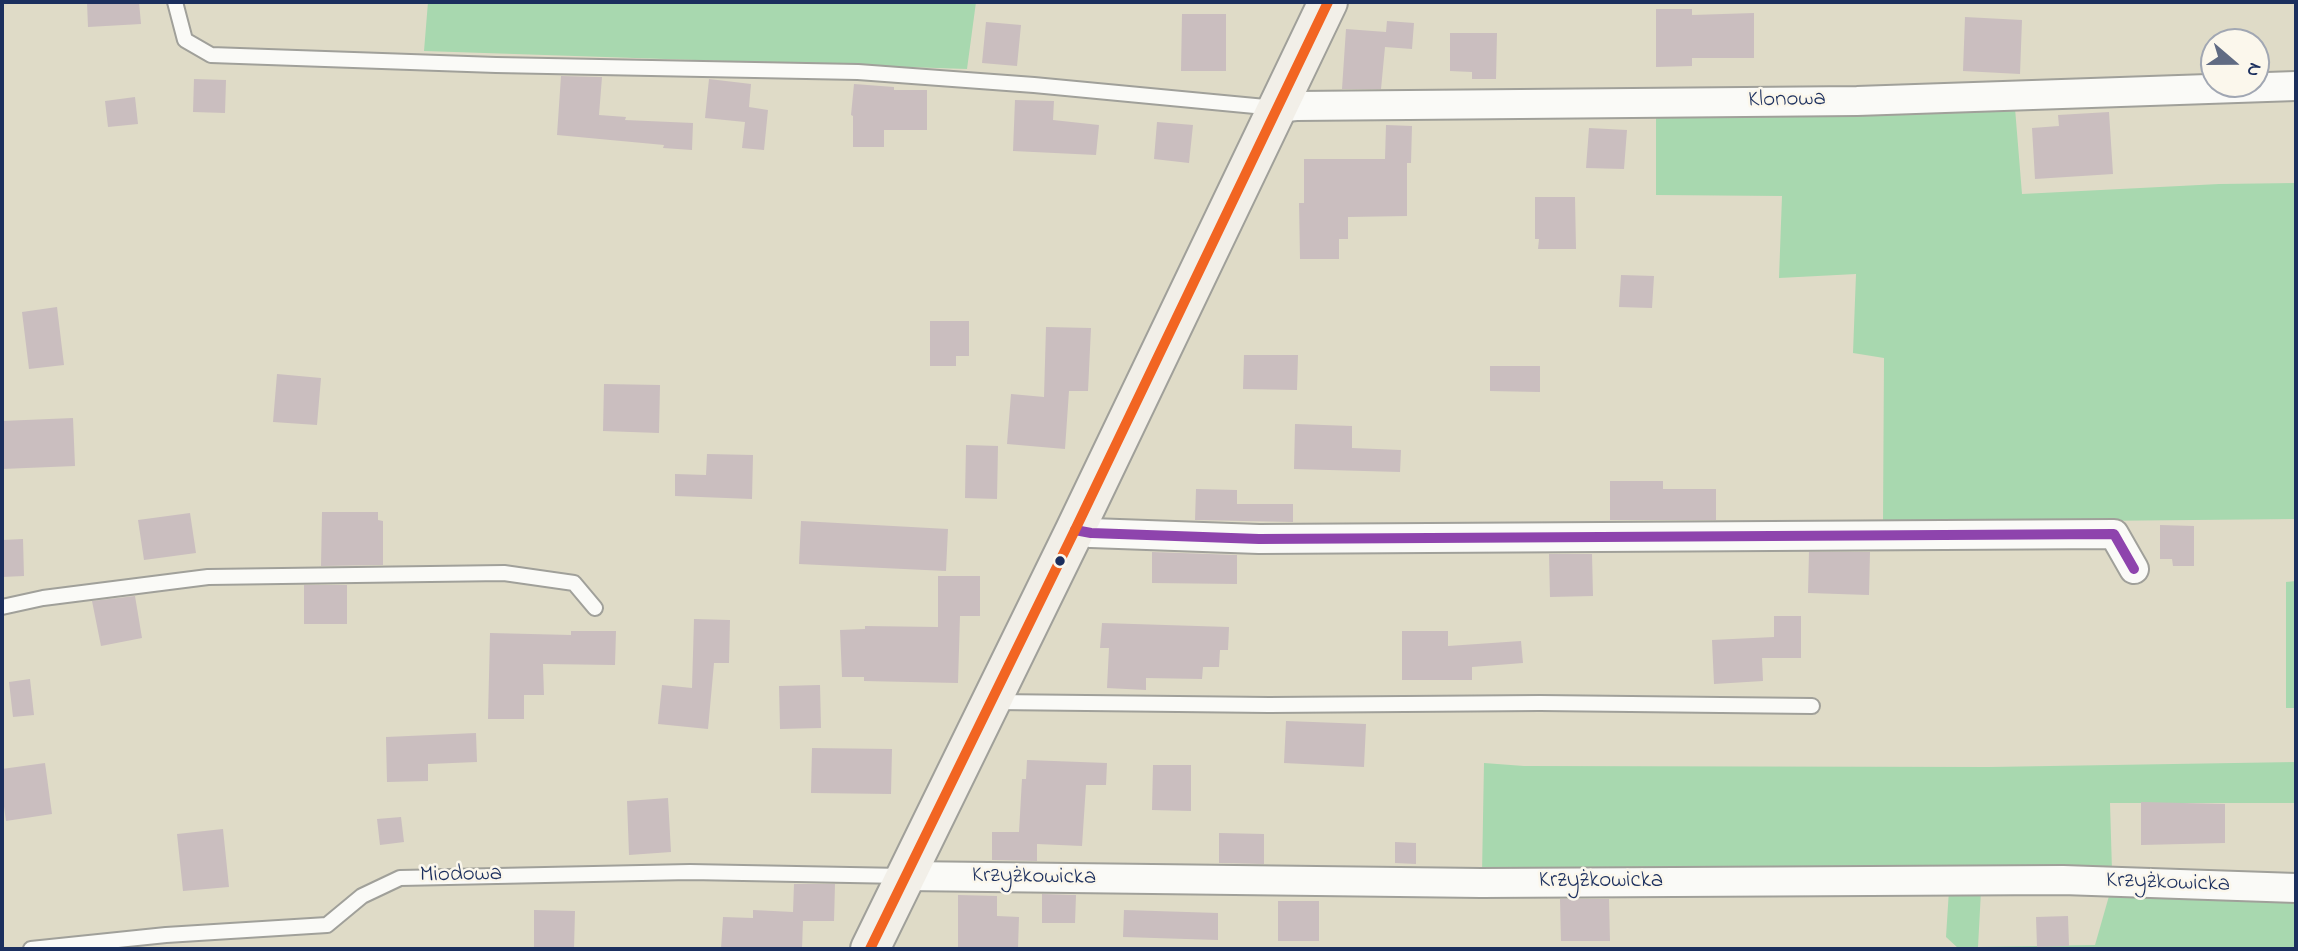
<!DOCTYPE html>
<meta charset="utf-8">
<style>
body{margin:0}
#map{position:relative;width:2298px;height:951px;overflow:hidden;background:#dfdbc7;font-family:"Indie Flower",sans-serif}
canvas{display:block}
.frame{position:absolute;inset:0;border:4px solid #1b2f5e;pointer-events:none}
.north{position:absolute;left:2200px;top:28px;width:70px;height:70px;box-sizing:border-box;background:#fbf7ec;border:2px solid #a1a7b3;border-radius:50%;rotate:110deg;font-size:19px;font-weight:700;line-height:28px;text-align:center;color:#1b2f5e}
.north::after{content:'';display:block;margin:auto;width:24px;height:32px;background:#606b83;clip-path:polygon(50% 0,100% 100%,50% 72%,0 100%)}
</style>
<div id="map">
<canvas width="2298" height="951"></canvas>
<div class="frame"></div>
<div class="north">N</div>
</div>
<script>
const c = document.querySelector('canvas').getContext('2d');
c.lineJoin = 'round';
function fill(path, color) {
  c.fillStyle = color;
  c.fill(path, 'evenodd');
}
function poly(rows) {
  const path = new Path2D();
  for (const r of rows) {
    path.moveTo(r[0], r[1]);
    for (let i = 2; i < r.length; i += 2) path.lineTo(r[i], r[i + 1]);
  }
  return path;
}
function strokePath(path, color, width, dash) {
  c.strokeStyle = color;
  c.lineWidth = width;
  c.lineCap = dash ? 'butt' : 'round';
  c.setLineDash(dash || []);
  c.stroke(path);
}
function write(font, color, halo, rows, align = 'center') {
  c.font = font + ' "Indie Flower",sans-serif';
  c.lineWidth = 5;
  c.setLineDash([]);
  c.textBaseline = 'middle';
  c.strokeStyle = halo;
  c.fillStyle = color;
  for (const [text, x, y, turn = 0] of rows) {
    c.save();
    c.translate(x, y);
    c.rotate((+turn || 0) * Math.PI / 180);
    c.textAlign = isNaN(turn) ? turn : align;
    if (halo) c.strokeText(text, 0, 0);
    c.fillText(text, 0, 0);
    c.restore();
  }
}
fill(poly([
 [428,2,976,2,967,69,424,51],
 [2014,96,2022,194,2219,184,2296,183,2296,519,1883,523,1884,358,1853,353,1856,274,1779,278,1782,196,1656,195,1656,103],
 [2296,581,2296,708,2286,708,2286,582],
 [2296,762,2296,803,2110,803,2112,871,1982,872,1978,947,2095,945,2111,889,2296,889,2296,949,1959,949,1946,937,1950,874,1482,874,1484,763,1524,766,1989,767]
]), '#a8d8af');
fill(poly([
 [87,2,139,2,141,24,88,27],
 [1656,9,1692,9,1692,15,1754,13,1754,58,1692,58,1692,66,1656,67],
 [1182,14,1226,14,1226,71,1181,71],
 [1965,17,2022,20,2020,74,1963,71],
 [1387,21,1414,23,1412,49,1385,47,1381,89,1342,89,1346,29,1386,32],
 [986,22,1021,25,1017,66,982,63],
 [1450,33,1497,33,1496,79,1472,79,1472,72,1450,71],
 [561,76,602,77,599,115,626,117,625,120,693,123,692,150,663,148,664,145,557,135],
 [194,79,226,80,225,113,193,112],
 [709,79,751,84,749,107,768,110,764,150,742,148,745,122,705,118],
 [854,84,894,87,894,90,927,90,927,130,884,130,884,147,853,147,853,116,851,115],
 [135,97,138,124,108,127,105,101],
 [1015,100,1054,101,1053,120,1099,125,1096,155,1013,151],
 [2109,112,2113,174,2035,179,2032,128,2059,126,2058,115],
 [1157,122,1193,125,1189,163,1154,159],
 [1386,125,1412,126,1411,163,1407,163,1407,216,1348,217,1348,239,1339,239,1339,259,1300,259,1299,203,1304,203,1304,159,1385,159],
 [1589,128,1627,130,1624,169,1586,168],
 [1535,197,1575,197,1576,249,1538,249,1539,239,1535,239],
 [1621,275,1654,276,1652,308,1619,307],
 [57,307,64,365,29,369,22,312],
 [930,321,969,321,969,356,956,356,956,366,930,366],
 [1046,327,1091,328,1088,391,1069,391,1065,449,1007,444,1011,394,1044,397],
 [1244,355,1298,355,1297,390,1243,389],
 [1490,366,1540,366,1540,392,1490,391],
 [277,374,321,378,317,425,273,422],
 [604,384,660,385,659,433,603,431],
 [73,418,75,466,2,469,2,421],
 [1295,424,1352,426,1352,448,1401,450,1400,472,1294,469],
 [966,445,998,446,997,499,965,498],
 [707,454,753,455,752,499,675,496,675,474,706,475],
 [1610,481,1663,481,1663,489,1716,489,1716,520,1610,520],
 [1196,489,1237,490,1237,504,1293,504,1293,522,1195,520],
 [322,512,378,512,378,520,383,521,383,565,321,566],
 [190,513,196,553,144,560,138,520],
 [801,521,948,529,946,571,799,564],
 [2160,525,2194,526,2194,566,2173,566,2172,559,2160,559],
 [23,539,24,576,2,577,2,540],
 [1152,552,1237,555,1237,584,1152,583],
 [1809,552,1870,552,1869,595,1808,593],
 [1549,554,1592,554,1593,596,1550,597],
 [938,576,980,576,980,616,960,616,958,683,864,681,864,677,842,677,840,630,865,629,865,626,938,627],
 [304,585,347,585,347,624,304,624],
 [135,596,142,638,101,646,92,601],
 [1774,616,1801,616,1801,658,1762,658,1763,681,1714,684,1712,640,1774,637],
 [694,619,730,620,729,663,714,663,708,729,658,724,662,685,692,688],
 [1102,623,1229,627,1228,650,1220,650,1219,667,1203,667,1202,679,1146,678,1146,690,1107,688,1109,648,1100,648],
 [571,631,616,631,615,665,543,664,544,695,524,695,524,719,488,719,490,633,571,635],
 [1402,631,1448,631,1448,646,1521,641,1523,663,1472,667,1472,680,1402,680],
 [30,679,34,715,13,717,9,682],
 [820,685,821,728,780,729,779,686],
 [1286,721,1366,724,1364,767,1284,763],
 [476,733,477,762,428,764,428,781,387,782,386,737],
 [812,748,892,749,891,794,811,793],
 [1027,760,1107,763,1106,785,1086,785,1082,846,1037,844,1037,861,992,860,992,832,1019,832,1022,779,1026,779],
 [45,763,52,814,6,821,2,792,2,769],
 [1153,765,1191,765,1191,811,1152,810],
 [668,798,671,852,629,855,627,801],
 [2141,802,2225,804,2225,843,2141,845],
 [401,817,404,842,380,845,377,819],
 [223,829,229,887,183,891,177,834],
 [1219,833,1264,834,1264,864,1219,863],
 [1395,842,1416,843,1416,864,1395,863],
 [794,884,835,884,834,921,803,921,802,949,721,949,723,917,753,918,753,910,793,912],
 [1042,894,1076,895,1075,923,1042,923],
 [958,895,997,896,997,916,1019,917,1018,948,958,947],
 [1560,899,1609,899,1610,941,1561,941],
 [1278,901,1319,901,1319,941,1278,941],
 [534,910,575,911,574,949,534,949],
 [1124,910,1218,913,1218,940,1123,937],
 [2068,916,2069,946,2037,947,2036,917]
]), '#cabebf');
const lane = poly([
 [175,2,185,40,211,55,496,65,858,72,1034,85,1276,108],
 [2,607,43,598,208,577,504,573,574,583,595,608],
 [995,702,1269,705,1540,703,1812,706],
 [31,949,166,935,327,925,362,896,400,878,690,872,903,876]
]);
const street = poly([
 [1277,108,1296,106,1857,101,2296,86],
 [1075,530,1091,533,1259,539,2114,534,2134,569],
 [906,876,1481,883,2063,880,2296,888]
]);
const secondary = poly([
 [870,949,1075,530,1328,2]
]);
strokePath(lane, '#a0a09a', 18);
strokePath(street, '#a0a09a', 32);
strokePath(secondary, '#a0a09a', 42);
strokePath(lane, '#fafaf7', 14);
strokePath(street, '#fafaf7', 28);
strokePath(secondary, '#f2efe8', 38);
strokePath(poly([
 [1075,530,1091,533,1259,539,2114,534,2134,569]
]), '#8e44ad', 10);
strokePath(poly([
 [870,949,1075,530,1328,2]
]), '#f26522', 10);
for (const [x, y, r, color] of [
 [1060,561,6,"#1b2f5e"]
]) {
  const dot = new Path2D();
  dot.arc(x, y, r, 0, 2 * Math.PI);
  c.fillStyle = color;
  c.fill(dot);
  strokePath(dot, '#fbf7ec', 2.5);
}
write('23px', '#1b2f5e', '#fbf7ec', [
 ["Klonowa",1787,101,-1],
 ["Miodowa",461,876,-1],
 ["Krzyżkowicka",1034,878,1],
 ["Krzyżkowicka",1601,882],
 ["Krzyżkowicka",2168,884,2]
]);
</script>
